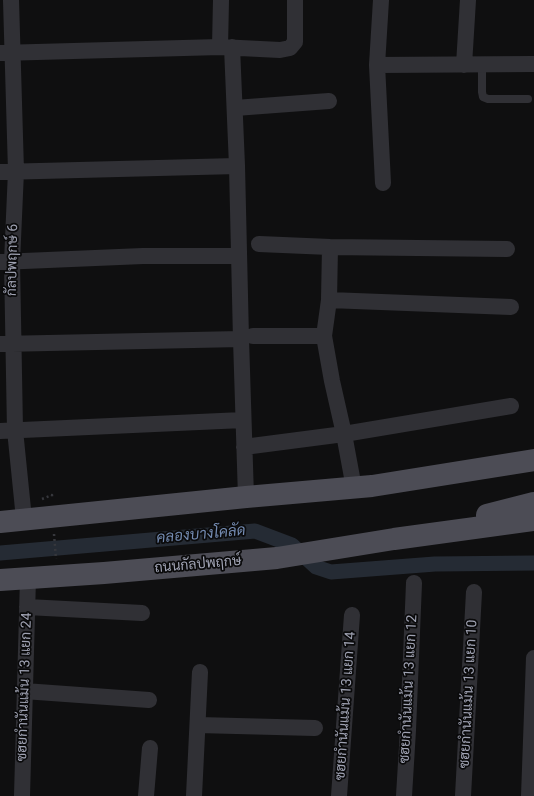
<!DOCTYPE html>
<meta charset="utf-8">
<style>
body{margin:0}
canvas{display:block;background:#0f0f10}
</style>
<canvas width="534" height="796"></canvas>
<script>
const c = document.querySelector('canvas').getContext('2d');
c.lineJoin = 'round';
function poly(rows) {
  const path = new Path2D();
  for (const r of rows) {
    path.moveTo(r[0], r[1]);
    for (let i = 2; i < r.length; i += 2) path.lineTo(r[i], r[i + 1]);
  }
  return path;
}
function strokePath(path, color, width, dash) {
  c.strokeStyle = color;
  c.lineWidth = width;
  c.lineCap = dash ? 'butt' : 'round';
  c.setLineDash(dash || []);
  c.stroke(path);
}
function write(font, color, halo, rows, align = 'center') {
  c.font = font + ' Roboto,Sarabun,sans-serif';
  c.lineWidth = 3.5;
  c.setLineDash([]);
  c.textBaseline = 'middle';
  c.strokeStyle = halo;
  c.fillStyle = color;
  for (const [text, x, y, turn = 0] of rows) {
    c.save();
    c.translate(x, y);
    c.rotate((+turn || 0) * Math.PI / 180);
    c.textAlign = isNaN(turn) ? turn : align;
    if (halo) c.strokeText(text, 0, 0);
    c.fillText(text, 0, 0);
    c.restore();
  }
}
strokePath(poly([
 [0,553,255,531,292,545,316,567,331,572,435,564,534,563]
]), '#252b34', 15);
strokePath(poly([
 [42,499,52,495,52,499],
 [54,534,56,559]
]), '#36373c', 2.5, [2, 3]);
strokePath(poly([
 [482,65,482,92,483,97,488,99,528,99]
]), '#303035', 8);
strokePath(poly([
 [11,0,16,171,12,262,15,430,24,519],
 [381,0,377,65,383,183],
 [220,47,221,0],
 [232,47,237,166,241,339,246,497],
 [0,53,220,47,280,50,290,48,295,42,295,0],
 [377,65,534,64],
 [464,65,468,0],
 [235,108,329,101],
 [0,172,237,166],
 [259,244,330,247,507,249],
 [330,247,329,300,324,336,332,381,344,434,354,488],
 [0,262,143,256,239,256],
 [329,300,511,307],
 [253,336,324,336],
 [0,344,241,339],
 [0,431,243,420],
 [244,447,344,434,511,406],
 [27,607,142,613],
 [24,691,149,700],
 [198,725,315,728],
 [22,796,28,578],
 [146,796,150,748],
 [194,796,200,672],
 [339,796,352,615],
 [404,796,408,730,414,583],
 [463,796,474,592],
 [529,796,534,658]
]), '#303035', 16);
strokePath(poly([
 [487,515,534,503],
 [0,522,246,497,372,486,534,460],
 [0,580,104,573,277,558,394,539,534,520]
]), '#4c4c55', 22);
write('14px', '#9fa2b2', '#0a0a0b', [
 ["กัลปพฤกษ์ 6",13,260,-89],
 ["ถนนกัลปพฤกษ์",198,565,-5],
 ["ซฮยกำนันแม้น 13 แยก 24",25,687,-88],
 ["ซฮยกำนันแม้น 13 แยก 12",409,689,-87],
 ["ซฮยกำนันแม้น 13 แยก 10",469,694,-87],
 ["ซฮยกำนันแม้น 13 แยก 14",346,706,-86]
]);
write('italic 15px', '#738ab0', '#0a0a0b', [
 ["คลองบางโคลัด",201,535,-5]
]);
</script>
